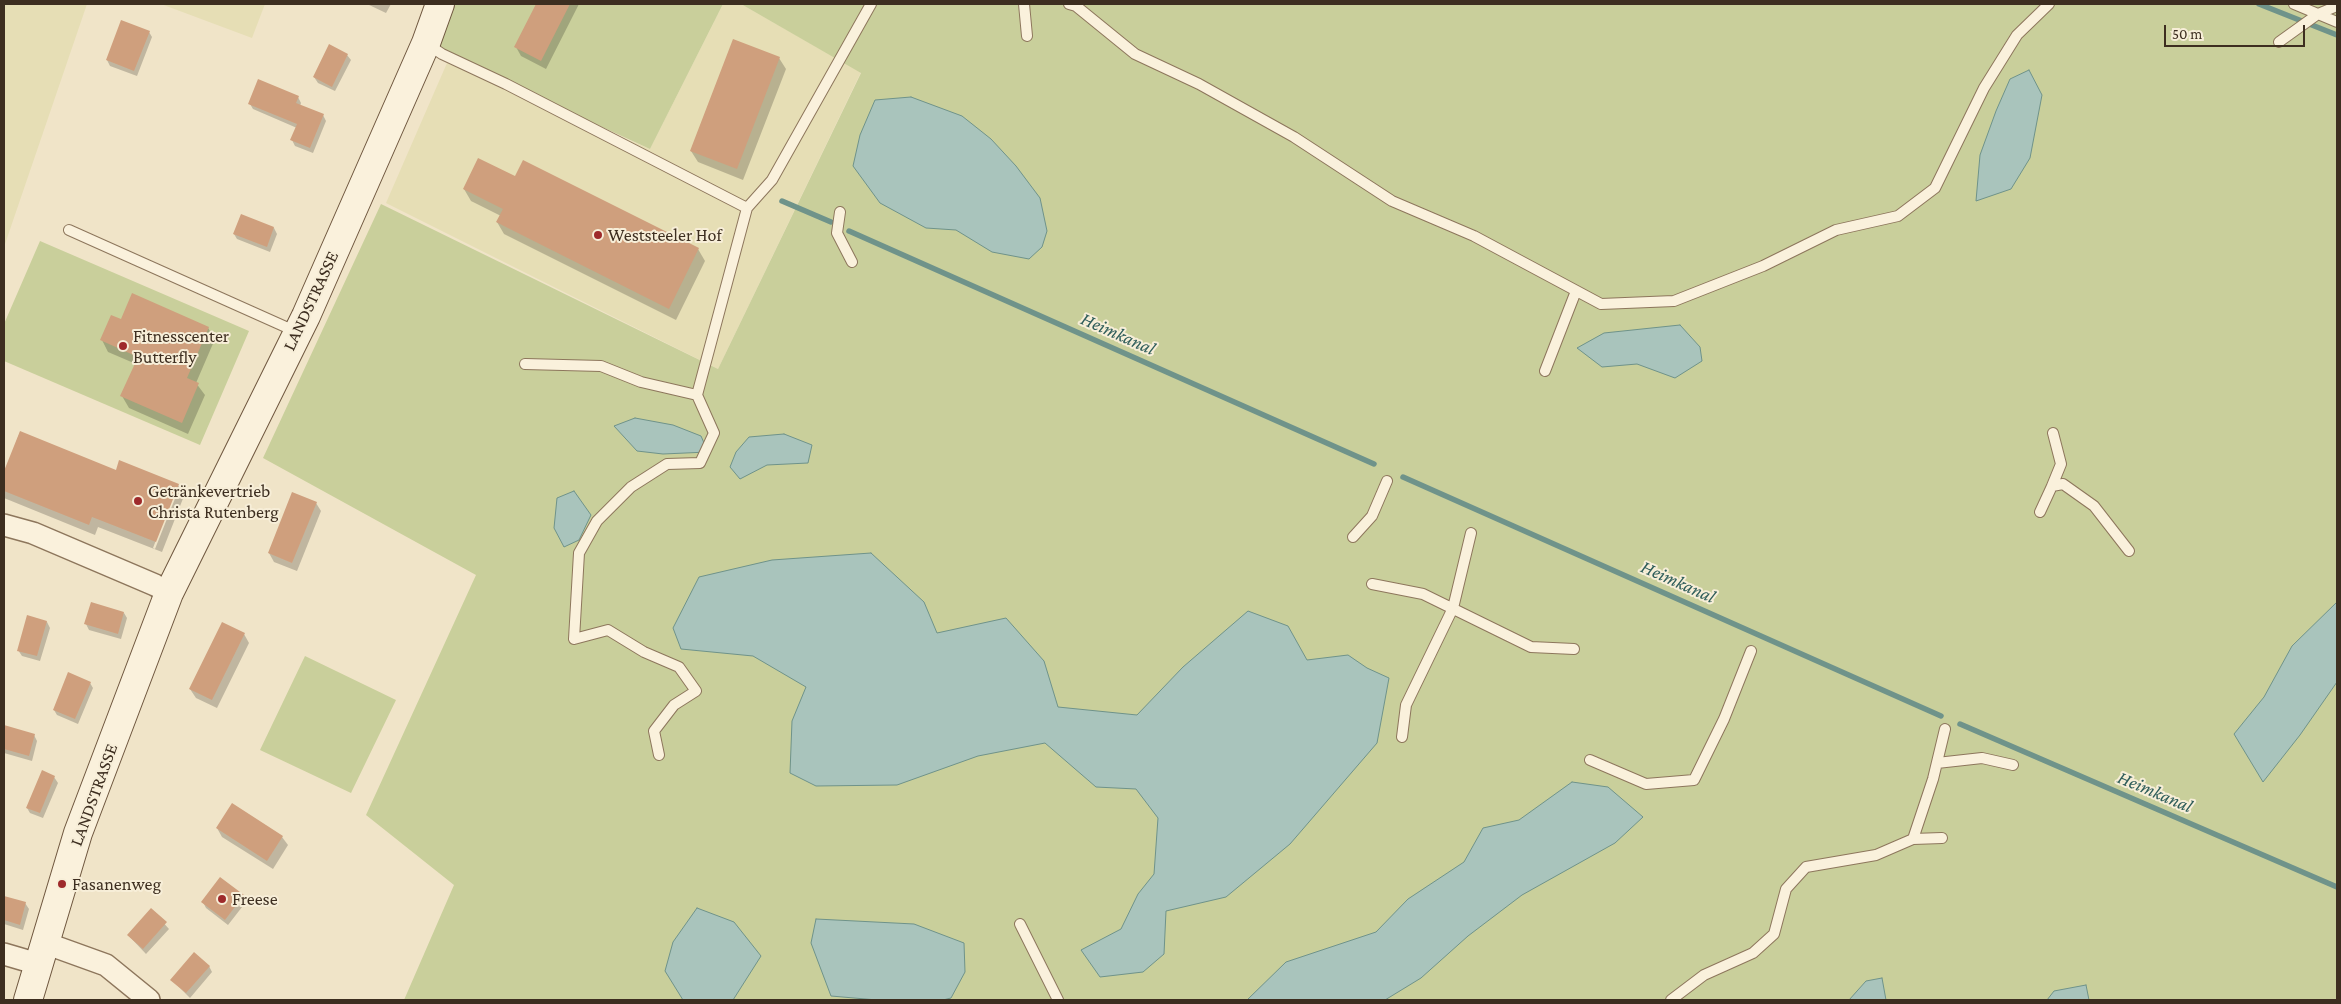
<!DOCTYPE html>
<meta charset="utf-8">
<style>
body{margin:0}
#map{position:relative;width:2341px;height:1004px;overflow:hidden;background:#f0e4c8;font-family:"Crimson Pro",serif}
canvas{display:block}
.frame{position:absolute;inset:0;border:5px solid #3d2e20;pointer-events:none}
.scale{position:absolute;left:2164px;top:25px;width:141px;height:22px;box-sizing:border-box;border:2px solid #3d2e20;border-top:0;padding-left:6px;font-size:15px;line-height:18px;white-space:nowrap;color:#3d2e20;-webkit-text-stroke:4px #f7eed8;paint-order:stroke}
</style>
<div id="map">
<canvas width="2341" height="1004"></canvas>
<div class="frame"></div>
<div class="scale">50 m</div>
</div>
<script>
const c = document.querySelector('canvas').getContext('2d');
c.lineJoin = 'round';
function fill(path, color) {
  c.fillStyle = color;
  c.fill(path, 'evenodd');
}
function poly(rows) {
  const path = new Path2D();
  for (const r of rows) {
    path.moveTo(r[0], r[1]);
    for (let i = 2; i < r.length; i += 2) path.lineTo(r[i], r[i + 1]);
  }
  return path;
}
function strokePath(path, color, width, dash) {
  c.strokeStyle = color;
  c.lineWidth = width;
  c.lineCap = dash ? 'butt' : 'round';
  c.setLineDash(dash || []);
  c.stroke(path);
}
function write(font, color, halo, rows, align = 'center') {
  c.font = font + ' "Crimson Pro",serif';
  c.lineWidth = 4;
  c.setLineDash([]);
  c.textBaseline = 'middle';
  c.strokeStyle = halo;
  c.fillStyle = color;
  for (const [text, x, y, turn = 0] of rows) {
    c.save();
    c.translate(x, y);
    c.rotate((+turn || 0) * Math.PI / 180);
    c.textAlign = isNaN(turn) ? turn : align;
    if (halo) c.strokeText(text, 0, 0);
    c.fillText(text, 0, 0);
    c.restore();
  }
}
fill(poly([
 [4,4,87,4,4,247],
 [161,4,265,4,252,38],
 [723,4,741,4,861,72,718,369,386,203,447,63,650,149]
]), '#e6deb5');
fill(poly([
 [454,4,723,4,650,149,436,51],
 [741,4,2337,4,2337,1000,404,1000,454,885,366,815,476,575,263,458,381,204,718,369,861,73],
 [40,241,249,331,200,445,4,361,4,324],
 [305,656,396,700,351,793,260,750]
]), '#c9cf9b');
const water = poly([
 [2029,70,2042,95,2030,158,2011,189,1976,201,1980,155,1996,111,2010,79,2029,70],
 [911,97,962,116,991,139,1016,166,1040,198,1047,231,1042,247,1029,259,992,252,956,230,926,228,880,203,853,166,860,135,875,100,911,97],
 [1680,325,1700,347,1702,361,1675,378,1637,364,1602,367,1577,348,1604,333,1680,325],
 [635,418,673,425,701,436,708,452,663,454,637,451,614,426,635,418],
 [784,434,812,445,808,463,767,465,740,479,730,467,736,452,749,437,784,434],
 [574,491,591,515,579,540,564,547,554,528,557,498,574,491],
 [871,553,924,602,937,633,1006,618,1044,661,1058,707,1137,715,1183,667,1248,611,1288,626,1307,660,1348,655,1367,668,1389,678,1377,743,1290,844,1226,897,1166,911,1164,954,1143,972,1100,977,1081,950,1121,929,1138,894,1154,874,1158,818,1136,789,1096,787,1045,743,978,756,897,785,816,786,790,773,792,721,806,687,753,656,681,649,673,628,699,577,772,560,871,553],
 [2337,602,2337,682,2300,735,2263,782,2234,734,2264,697,2292,646,2337,602],
 [1572,782,1608,787,1643,817,1615,843,1522,895,1468,936,1421,978,1385,1000,1247,1000,1286,962,1376,932,1408,899,1464,862,1483,828,1519,820,1572,782],
 [697,908,734,922,761,956,733,1000,683,1000,665,971,673,942,697,908],
 [816,919,914,924,964,943,965,972,951,998,943,1000,877,1000,831,996,811,943,816,919],
 [1882,978,1886,1000,1849,1000,1866,981,1882,978],
 [2086,985,2089,1000,2047,1000,2054,991,2086,985]
]);
fill(water, '#a9c4bc');
strokePath(water, '#6f938a', 1);
fill(poly([
 [367,4,391,4,386,13],
 [537,4,579,4,546,69,521,56,516,47],
 [149,32,152,37,137,76,110,66,107,60],
 [347,55,351,60,335,91,318,83,314,77],
 [779,58,786,69,743,180,698,162,691,151],
 [298,97,301,103,300,106,323,115,326,121,313,153,295,146,292,140,297,128,253,109,250,104],
 [516,178,698,249,705,261,676,320,504,234,497,222,501,216,471,201,464,189],
 [241,215,274,228,277,234,270,252,237,239,234,234],
 [122,321,208,328,215,339,196,383,205,395,188,434,129,408,122,396,136,364,108,352,102,340],
 [20,432,116,472,178,485,184,496,162,552,98,527,95,535,4,498,4,474],
 [175,491,178,491,155,549,153,548],
 [316,503,321,511,297,571,274,562,269,553],
 [124,613,127,618,121,639,89,630,86,624],
 [28,617,47,622,50,628,40,661,22,656,18,650],
 [244,634,249,643,217,708,196,698,190,689],
 [90,683,93,688,78,724,57,715,54,710],
 [4,727,34,735,37,741,32,761,4,753],
 [54,777,58,783,43,818,30,813,27,808],
 [217,828,282,837,288,845,273,869,222,837],
 [243,896,246,902,228,925,206,908,203,902],
 [4,897,25,903,29,909,23,930,4,924],
 [152,910,169,929,146,954,128,935],
 [209,966,212,972,190,998,172,980]
]), '#0003');
strokePath(poly([
 [2259,4,2337,35],
 [782,201,831,222],
 [849,231,1374,464],
 [1403,477,1941,716],
 [1960,724,2337,887]
]), '#6f938a', 5.5);
fill(poly([
 [536,4,570,4,541,61,514,47],
 [121,20,150,31,134,71,106,60],
 [733,39,780,57,737,169,690,151],
 [329,44,348,54,332,87,313,77],
 [258,79,299,96,296,103,324,114,310,148,290,140,297,124,248,104],
 [478,158,515,176,523,160,699,248,669,309,496,222,503,209,463,189],
 [241,214,274,227,267,247,233,234],
 [132,293,209,327,187,378,199,383,182,423,120,396,138,357,100,340,111,315,121,319],
 [20,431,116,470,119,460,179,484,156,542,92,517,89,525,4,491,4,471],
 [292,492,317,502,292,563,268,553],
 [91,602,124,612,118,634,84,624],
 [27,615,47,621,37,656,17,651],
 [222,622,245,633,212,700,189,689],
 [68,672,91,682,75,719,53,710],
 [4,725,35,734,29,756,4,749],
 [42,770,55,776,40,813,26,808],
 [232,803,283,836,267,861,216,828],
 [220,877,244,895,225,920,201,902],
 [4,896,26,902,20,925,4,920],
 [151,908,167,922,143,949,127,935],
 [194,952,210,966,186,993,170,980]
]), '#cf9f7d');
const lane = poly([
 [1024,4,1027,36],
 [1069,4,1076,6,1135,54,1199,84,1294,137,1392,201,1474,236,1601,304,1674,301,1763,266,1836,230,1898,216,1935,188,1984,88,2017,35,2049,4],
 [2294,4,2337,22],
 [2279,42,2318,14,2337,6],
 [427,44,442,54,506,84,747,208,772,180,871,4],
 [840,212,837,233,852,262],
 [69,230,297,332],
 [525,364,601,366,641,382,697,395],
 [1545,371,1576,291],
 [2052,486,2061,464,2053,433],
 [2040,512,2052,486,2063,484,2094,506,2129,551],
 [1353,537,1372,516,1387,481],
 [1372,584,1423,594,1531,647,1574,649],
 [1402,737,1406,705,1453,608,1471,533],
 [659,755,654,731,674,705,696,691,679,667,644,652,608,630,574,639,579,553,597,521,631,487,667,464,700,463,714,433,697,395,747,208],
 [1590,760,1646,784,1694,780,1724,719,1751,651],
 [1937,763,1982,758,2013,765],
 [1913,839,1933,779,1945,729],
 [1020,924,1058,1000],
 [1671,1000,1704,975,1753,953,1774,934,1786,889,1806,867,1876,855,1913,839,1942,838]
]);
const street = poly([
 [4,525,33,533,155,585,169,593],
 [45,943,106,965,149,1000],
 [4,954,38,964]
]);
const secondary = poly([
 [28,1000,78,833,169,593,306,316,426,43,440,4]
]);
strokePath(lane, '#8d765c', 12);
strokePath(street, '#8d765c', 24);
strokePath(secondary, '#6f573f', 30);
strokePath(lane, '#faf1dc', 10);
strokePath(street, '#faf1dc', 21);
strokePath(secondary, '#faf1dc', 28);
for (const [x, y, r, color] of [
 [598,235,5,"#9e2a2b"],
 [123,346,5,"#9e2a2b"],
 [138,501,5,"#9e2a2b"],
 [62,884,5,"#9e2a2b"],
 [222,899,5,"#9e2a2b"]
]) {
  const dot = new Path2D();
  dot.arc(x, y, r, 0, 2 * Math.PI);
  c.fillStyle = color;
  c.fill(dot);
  strokePath(dot, '#f7eed8', 2);
}
write('18px', '#3d2e20', '#f7eed8', [
 ["Weststeeler Hof",608,235],
 ["Fitnesscenter",133,336],
 ["Butterfly",133,357],
 ["Getränkevertrieb",148,491],
 ["Christa Rutenberg",148,512],
 ["Fasanenweg",72,884],
 ["Freese",232,899]
], 'left');
write('18px', '#3d2e20', '#f7eed8', [
 ["LANDSTRASSE",311,301,-65],
 ["LANDSTRASSE",94,795,-70]
]);
write('italic 19px', '#2f5d5a', '#f7eed8', [
 ["Heimkanal",1118,334,24],
 ["Heimkanal",1678,582,24],
 ["Heimkanal",2155,792,23]
]);
</script>
